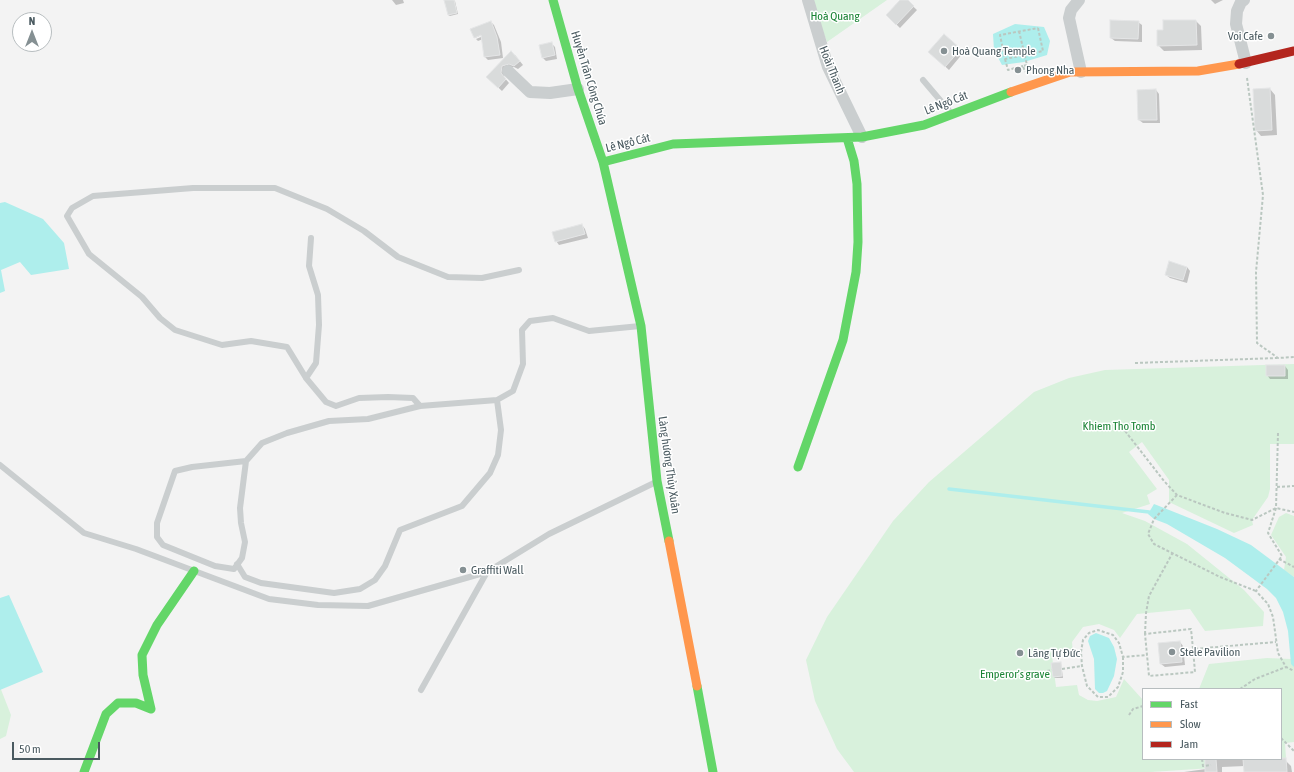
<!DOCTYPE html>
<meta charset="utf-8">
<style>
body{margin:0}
#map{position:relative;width:1294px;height:772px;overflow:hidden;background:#f3f3f3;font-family:"Asap Condensed",sans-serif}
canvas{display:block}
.legend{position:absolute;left:1142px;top:688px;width:140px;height:72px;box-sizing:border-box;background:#fff;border:1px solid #b7bdbf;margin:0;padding:5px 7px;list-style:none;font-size:12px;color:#4a5a60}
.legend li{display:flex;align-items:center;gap:8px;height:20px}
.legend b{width:20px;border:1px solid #b7bdbf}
.north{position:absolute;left:12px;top:12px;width:40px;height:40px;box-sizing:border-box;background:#fff;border:1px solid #b7bdbf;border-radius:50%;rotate:0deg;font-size:11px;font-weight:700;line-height:16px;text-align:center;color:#4a5a60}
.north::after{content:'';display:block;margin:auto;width:14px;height:18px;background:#859093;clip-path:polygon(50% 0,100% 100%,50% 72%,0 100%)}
.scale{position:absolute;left:12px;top:742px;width:88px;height:18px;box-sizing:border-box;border:2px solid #4a5a60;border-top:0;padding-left:5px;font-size:12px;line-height:14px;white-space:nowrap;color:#4a5a60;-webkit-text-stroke:3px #fff;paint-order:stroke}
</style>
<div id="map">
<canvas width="1294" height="772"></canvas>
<ul class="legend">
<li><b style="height:5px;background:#63d668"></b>Fast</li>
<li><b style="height:5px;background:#ff974d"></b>Slow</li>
<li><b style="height:5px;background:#b3261e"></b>Jam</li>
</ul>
<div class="north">N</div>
<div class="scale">50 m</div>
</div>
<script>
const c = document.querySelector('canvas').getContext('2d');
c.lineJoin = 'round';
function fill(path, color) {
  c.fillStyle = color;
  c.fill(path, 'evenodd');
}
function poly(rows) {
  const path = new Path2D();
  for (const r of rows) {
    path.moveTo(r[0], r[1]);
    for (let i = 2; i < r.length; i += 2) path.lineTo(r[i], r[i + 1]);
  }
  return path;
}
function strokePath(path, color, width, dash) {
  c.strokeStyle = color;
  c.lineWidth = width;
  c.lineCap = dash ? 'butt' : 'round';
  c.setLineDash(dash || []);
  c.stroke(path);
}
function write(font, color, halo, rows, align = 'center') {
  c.font = font + ' "Asap Condensed",sans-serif';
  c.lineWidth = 3;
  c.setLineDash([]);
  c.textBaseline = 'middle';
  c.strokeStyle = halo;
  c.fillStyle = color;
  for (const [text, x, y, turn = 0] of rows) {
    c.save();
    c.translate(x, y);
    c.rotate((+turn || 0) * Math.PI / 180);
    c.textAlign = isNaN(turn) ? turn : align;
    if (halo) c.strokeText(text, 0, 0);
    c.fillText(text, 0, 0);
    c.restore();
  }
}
fill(poly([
 [811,0,887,0,827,42],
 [1294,364,1294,444,1270,444,1270,489,1268,497,1252,520,1253,525,1234,533,1169,502,1169,480,1142,442,1129,452,1157,489,1147,495,1150,504,1122,513,1145,521,1187,544,1244,590,1264,612,1263,626,1205,631,1190,609,1137,614,1120,638,1114,630,1099,624,1083,627,1072,642,1073,653,1052,656,1056,687,1077,685,1079,695,1088,700,1097,701,1116,697,1124,679,1143,700,1143,759,1205,759,1205,763,1211,762,1212,768,1151,772,854,772,837,749,815,701,806,660,827,617,893,521,929,482,1034,392,1069,378,1105,370],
 [1286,513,1294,516,1294,577,1284,570,1286,557,1271,535,1279,517],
 [1267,658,1291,659,1294,667,1294,742,1285,743,1286,758,1281,759,1281,689,1199,689,1209,664],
 [0,687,11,715,6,736,0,739]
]), '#d8f1dc');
fill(poly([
 [1015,24,1044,27,1050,41,1047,55,1024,62,1002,65,994,50,993,34],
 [5,202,43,219,64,243,69,269,31,275,20,262,1,270,5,291,0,293,0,203],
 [1154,504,1217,529,1251,545,1294,577,1294,667,1291,664,1288,631,1283,612,1276,598,1267,589,1225,558,1167,524,1154,519,1148,514],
 [9,595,43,672,0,690,0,598],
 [1096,633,1109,638,1114,647,1117,659,1114,676,1107,691,1103,693,1099,693,1095,689,1094,659,1088,641,1090,636]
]), '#aeeeec');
fill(poly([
 [392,0,403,0,404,3,396,5],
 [453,0,455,1,458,14,450,16,448,15],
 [901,0,906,0,917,10,900,28,887,15],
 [1211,0,1223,0,1215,4],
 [1196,21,1201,26,1202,50,1164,51,1158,45,1164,31],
 [491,22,494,25,501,42,503,58,488,60,485,57,483,39,478,41,476,39,486,35,486,33,475,38,471,29],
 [1138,22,1142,25,1142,42,1115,41,1111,38],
 [551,43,555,47,557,59,546,61,543,58,540,46],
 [960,50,963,53,949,70,933,55],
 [515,55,523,65,518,69,514,67,506,69,504,77,509,83,502,91,487,77],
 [1270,89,1275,95,1277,135,1261,136,1256,130],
 [1156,90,1159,94,1160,123,1143,123,1139,120],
 [582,225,585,229,588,238,559,245,556,241],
 [1187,267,1190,271,1187,283,1170,278,1166,275],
 [1285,366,1288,370,1288,379,1270,379,1267,375],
 [1180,642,1183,646,1185,665,1165,667,1161,664],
 [1061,663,1063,678,1055,678,1054,677],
 [1206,759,1285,760,1291,766,1292,772,1245,772,1245,766,1222,767,1222,772,1184,772,1206,769]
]), '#0003');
strokePath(poly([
 [949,489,1149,512]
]), '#aeeeec', 3.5);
const building = poly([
 [444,0,454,0,457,13,448,15,444,0],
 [900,0,908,0,914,6,896,25,886,15,900,0],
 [1110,20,1139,21,1138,39,1110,38,1110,20],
 [1163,20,1196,20,1197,45,1157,46,1157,30,1163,30,1163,20],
 [491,21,497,37,500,55,484,57,481,35,474,38,470,29,491,21],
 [944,34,961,49,945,67,928,52,944,34],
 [552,42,555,55,542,58,539,45,552,42],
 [511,51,520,61,514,66,509,64,502,66,501,73,506,79,498,88,486,77,511,51],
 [1270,88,1272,130,1255,131,1253,89,1270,88],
 [1156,89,1157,120,1138,120,1137,90,1156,89],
 [582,224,585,234,555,242,552,232,582,224],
 [1169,261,1187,267,1183,280,1165,275,1169,261],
 [1266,365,1285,365,1285,376,1266,376,1266,365],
 [1180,641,1182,662,1160,664,1158,643,1180,641],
 [1061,662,1062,676,1053,677,1051,663,1061,662],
 [1286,758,1287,772,1244,772,1243,759,1286,758],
 [1205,759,1216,759,1217,772,1205,772,1205,759]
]);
fill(building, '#d9dbdb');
strokePath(building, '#e4e5e6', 1);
strokePath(poly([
 [1038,28,1043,51,1005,59,1000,35,1038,28],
 [1019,31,1027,65,1023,66,1025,72],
 [1005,59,1008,70,1023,66],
 [1247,78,1263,195,1256,272,1257,343,1278,358,1294,357],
 [1135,363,1277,358],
 [1122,427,1164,481,1177,495,1225,513,1252,520,1276,508,1294,512],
 [1278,433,1276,508,1268,533,1282,556,1256,591,1268,604,1273,617,1278,653,1286,667,1294,671],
 [1277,487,1294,486],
 [1177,495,1154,519,1148,534,1154,544,1220,577,1256,591],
 [1279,559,1294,567],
 [1145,634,1146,613,1149,596,1172,554],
 [1193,649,1191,629,1145,634,1149,676,1195,672,1193,649,1276,642],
 [1123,657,1123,672,1118,687,1108,697,1098,697,1087,686,1082,666,1081,652,1083,640,1089,633,1098,630,1113,635,1119,643,1123,657,1147,655],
 [1062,669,1082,666],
 [1047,671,1052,670],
 [1240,689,1255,679,1286,667],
 [1129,715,1133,709,1143,706],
 [1281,738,1294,751],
 [1202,759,1203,766,1211,765]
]), '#bac7c0', 2, [3, 2]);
strokePath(poly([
 [923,80,951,113],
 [306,378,316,363,319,325,318,295,309,266,311,238],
 [420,406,413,398,388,397,359,398,336,406,326,402,306,378,287,347,251,341,222,345,175,330,160,318,142,297,89,254,67,216,72,208,93,196,193,188,275,188,327,209,364,231,398,257,448,277,482,278,519,270],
 [246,461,192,467,175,471,157,523,157,537,163,545,215,566,234,569,242,558,245,542,241,523,240,508,246,461,262,443,287,433,329,421,368,419,420,406,497,400,513,391,523,364,522,330,530,321,553,318,589,331,640,326],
 [0,465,84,533,136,549,269,599,318,605,368,606,487,572,549,534,656,482],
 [237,564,245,577,261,583,334,593,360,589,375,580,385,566,400,530,462,506,490,473,498,455,501,430,497,400],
 [421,690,487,572]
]), '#cacecf', 6);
strokePath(poly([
 [808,0,828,67,862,137],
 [1079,0,1071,10,1069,18,1081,72],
 [1244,0,1241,2,1237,11,1236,24,1246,63],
 [508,71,530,92,550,93,578,89]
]), '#cacecf', 12);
strokePath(poly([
 [553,0,578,89,603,162,641,326,657,481,669,541],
 [603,162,673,144,862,137,924,125,1011,92],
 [798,467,843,340,856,272,858,242,857,184,854,161,847,138],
 [697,686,713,772],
 [84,772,106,714,118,703,136,703,151,709,143,675,142,655,157,625,194,571]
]), '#63d668', 9);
strokePath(poly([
 [1011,92,1070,72,1198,71,1239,64],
 [669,541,697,686]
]), '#ff974d', 9);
strokePath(poly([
 [1239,64,1294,51]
]), '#b3261e', 9);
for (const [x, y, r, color] of [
 [1271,36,4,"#859093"],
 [944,51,4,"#859093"],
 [1018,70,4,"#859093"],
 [463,570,4,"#859093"],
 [1172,652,4,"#859093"],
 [1020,653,4,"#859093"]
]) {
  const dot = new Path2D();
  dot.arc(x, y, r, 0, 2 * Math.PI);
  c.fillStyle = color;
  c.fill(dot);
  strokePath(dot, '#fff', 1.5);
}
write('12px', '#198334', '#fff', [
 ["Hoà Quang",835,16],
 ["Khiem Tho Tomb",1119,426],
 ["Emperor's grave",1015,674]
]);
write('12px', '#4a5a60', '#fff', [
 ["Voi Cafe",1263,36,"right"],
 ["Hoà Quang Temple",952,51],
 ["Phong Nha",1026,70],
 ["Graffiti Wall",471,570],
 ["Stele Pavilion",1180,652],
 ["Lăng Tự Đức",1028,653]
], 'left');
write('12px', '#4a5a60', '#fff', [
 ["Hoài Thanh",832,70,68],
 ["Huyền Trân Công Chúa",589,78,73],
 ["Lê Ngô Cát",946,103,-21],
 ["Lê Ngô Cát",628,143,-14],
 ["Làng hương Thủy Xuân",669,465,82]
]);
</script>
